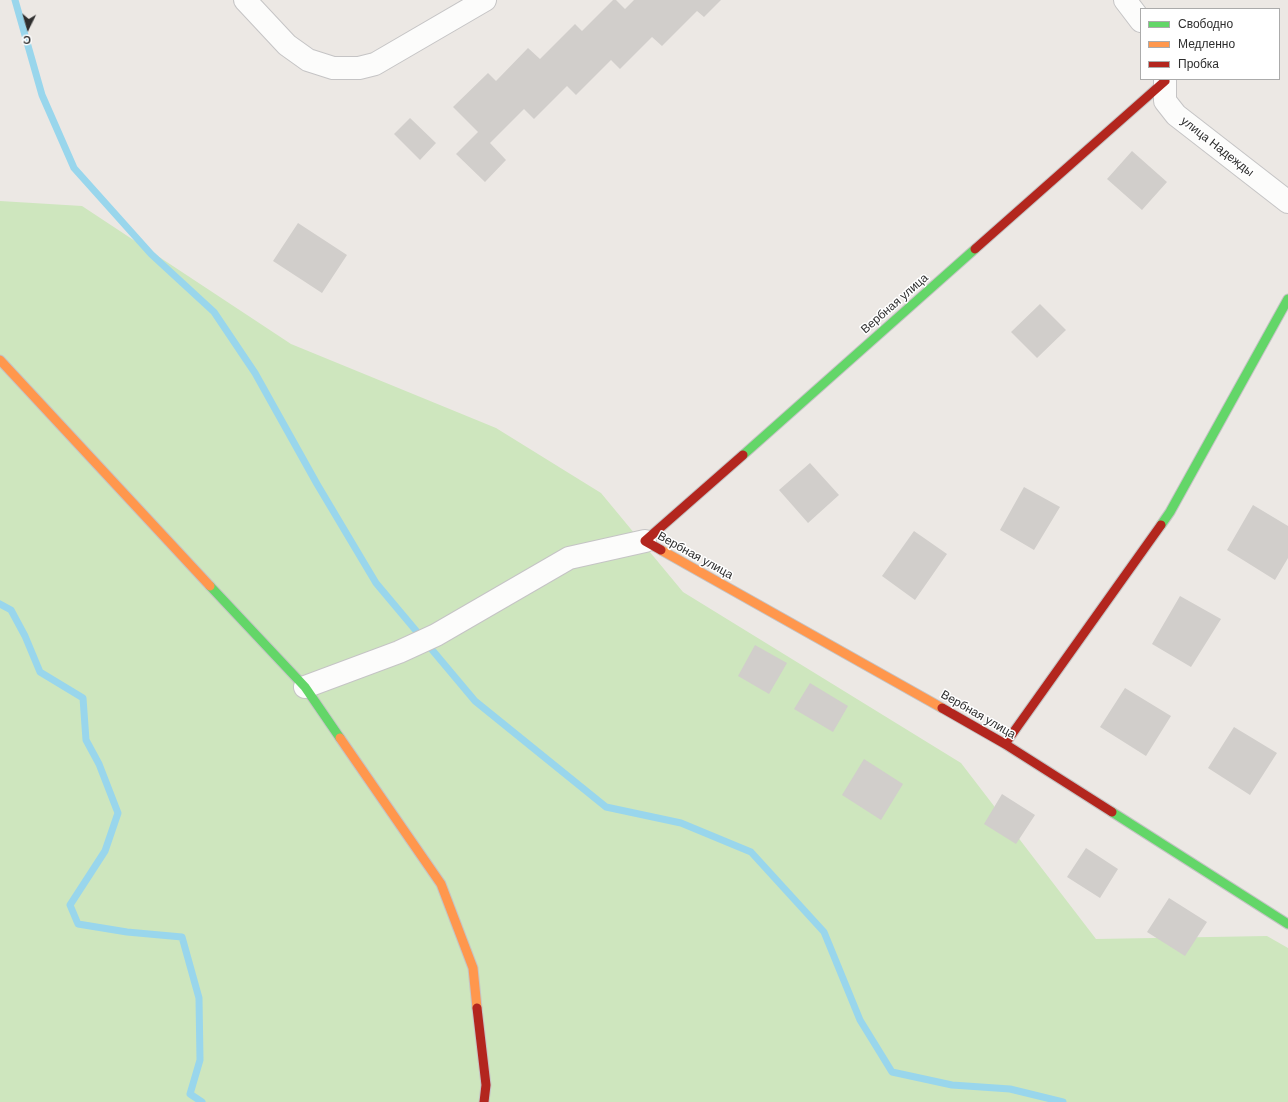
<!DOCTYPE html>
<meta charset="utf-8">
<style>
body{margin:0}
#map{position:relative;width:1288px;height:1102px;overflow:hidden;background:#ece8e4;font-family:"DM Sans",sans-serif}
canvas{display:block}
.legend{position:absolute;left:1140px;top:8px;width:140px;height:72px;box-sizing:border-box;background:#fff;border:1px solid #ababab;margin:0;padding:5px 7px;list-style:none;font-size:12px;color:#2e2e2e}
.legend li{display:flex;align-items:center;gap:8px;height:20px}
.legend b{width:20px;border:1px solid #ababab}
.north{position:absolute;left:8px;top:8px;width:40px;height:40px;-webkit-text-stroke:3px #fff;paint-order:stroke;rotate:185deg;font-size:11px;font-weight:700;line-height:16px;text-align:center;color:#2e2e2e}
.north::after{content:'';display:block;margin:auto;width:14px;height:18px;background:#2e2e2e;clip-path:polygon(50% 0,100% 100%,50% 72%,0 100%)}
</style>
<div id="map">
<canvas width="1288" height="1102"></canvas>
<ul class="legend">
<li><b style="height:5px;background:#63d668"></b>Свободно</li>
<li><b style="height:5px;background:#ff974d"></b>Медленно</li>
<li><b style="height:5px;background:#b3261e"></b>Пробка</li>
</ul>
<div class="north">С</div>
</div>
<script>
const c = document.querySelector('canvas').getContext('2d');
c.lineJoin = 'round';
function fill(path, color) {
  c.fillStyle = color;
  c.fill(path, 'evenodd');
}
function poly(rows) {
  const path = new Path2D();
  for (const r of rows) {
    path.moveTo(r[0], r[1]);
    for (let i = 2; i < r.length; i += 2) path.lineTo(r[i], r[i + 1]);
  }
  return path;
}
function strokePath(path, color, width, dash) {
  c.strokeStyle = color;
  c.lineWidth = width;
  c.lineCap = dash ? 'butt' : 'round';
  c.setLineDash(dash || []);
  c.stroke(path);
}
function write(font, color, halo, rows, align = 'center') {
  c.font = font + ' "DM Sans",sans-serif';
  c.lineWidth = 3;
  c.setLineDash([]);
  c.textBaseline = 'middle';
  c.strokeStyle = halo;
  c.fillStyle = color;
  for (const [text, x, y, turn = 0] of rows) {
    c.save();
    c.translate(x, y);
    c.rotate((+turn || 0) * Math.PI / 180);
    c.textAlign = isNaN(turn) ? turn : align;
    if (halo) c.strokeText(text, 0, 0);
    c.fillText(text, 0, 0);
    c.restore();
  }
}
fill(poly([
 [0,201,82,206,291,344,496,428,601,493,683,592,961,763,1096,939,1267,936,1288,948,1288,1102,0,1102]
]), '#cee6be');
strokePath(poly([
 [15,0,42,95,74,168,151,254,214,312,255,373,317,484,376,583,475,701,606,807,681,823,751,852,824,932,860,1020,892,1072,952,1085,1010,1089,1063,1102],
 [0,604,11,610,25,636,40,672,83,698,86,740,99,764,118,813,105,851,70,905,78,924,127,932,182,937,199,998,200,1060,190,1094,202,1102]
]), '#99d6ec', 7);
fill(poly([
 [613,0,616,0,625,9,634,0,721,0,704,17,697,11,662,46,652,37,620,69,611,60,576,95,567,86,534,119,524,109,490,143,506,160,485,182,456,154,478,132,453,107,488,73,496,81,528,48,540,59,575,24,582,31],
 [410,118,436,143,420,160,394,134],
 [1132,151,1167,182,1142,210,1107,179],
 [298,223,347,255,322,293,273,261],
 [1040,304,1066,330,1037,358,1011,332],
 [810,463,839,495,808,523,779,490],
 [1024,487,1060,507,1034,550,1000,530],
 [1253,505,1288,526,1288,558,1275,580,1227,550],
 [914,531,947,554,915,600,882,576],
 [1180,596,1221,619,1191,667,1152,644],
 [755,645,787,663,769,694,738,676],
 [810,683,848,706,833,732,794,709],
 [1125,688,1171,716,1146,756,1100,727],
 [1234,727,1277,753,1250,795,1208,768],
 [864,759,903,784,881,820,842,795],
 [1002,794,1035,815,1016,844,984,824],
 [1086,848,1118,869,1100,898,1067,877],
 [1169,898,1207,922,1185,956,1147,932]
]), '#d1cecb');
const street = poly([
 [245,0,287,45,308,60,333,68,359,68,375,64,485,0],
 [1125,0,1141,21],
 [1165,81,1165,101,1176,115,1288,202],
 [305,687,399,652,436,635,569,558,645,541]
]);
const fast = poly([
 [743,455,975,249],
 [1161,525,1170,512,1288,299],
 [210,586,305,687,340,738],
 [1112,812,1288,924]
]);
const slow = poly([
 [0,360,210,586],
 [661,550,942,708],
 [340,738,441,884,473,968,477,1008]
]);
const jam = poly([
 [975,249,1165,81,1164,79],
 [661,550,645,541,743,455],
 [942,708,1005,744,1112,812],
 [1005,744,1161,525],
 [477,1008,486,1085,484,1102]
]);
strokePath(street, '#c5c4c5', 24);
strokePath(fast, '#c5c4c5', 11);
strokePath(slow, '#c5c4c5', 11);
strokePath(jam, '#c5c4c5', 11);
strokePath(street, '#fcfcfb', 22);
strokePath(fast, '#63d668', 9);
strokePath(slow, '#ff974d', 9);
strokePath(jam, '#b3261e', 9);
write('12px', '#2e2e2e', '#fff', [
 ["улица Надежды",1217,147,38],
 ["Вербная улица",895,304,-41],
 ["Вербная улица",695,556,29],
 ["Вербная улица",978,715,30]
]);
</script>
